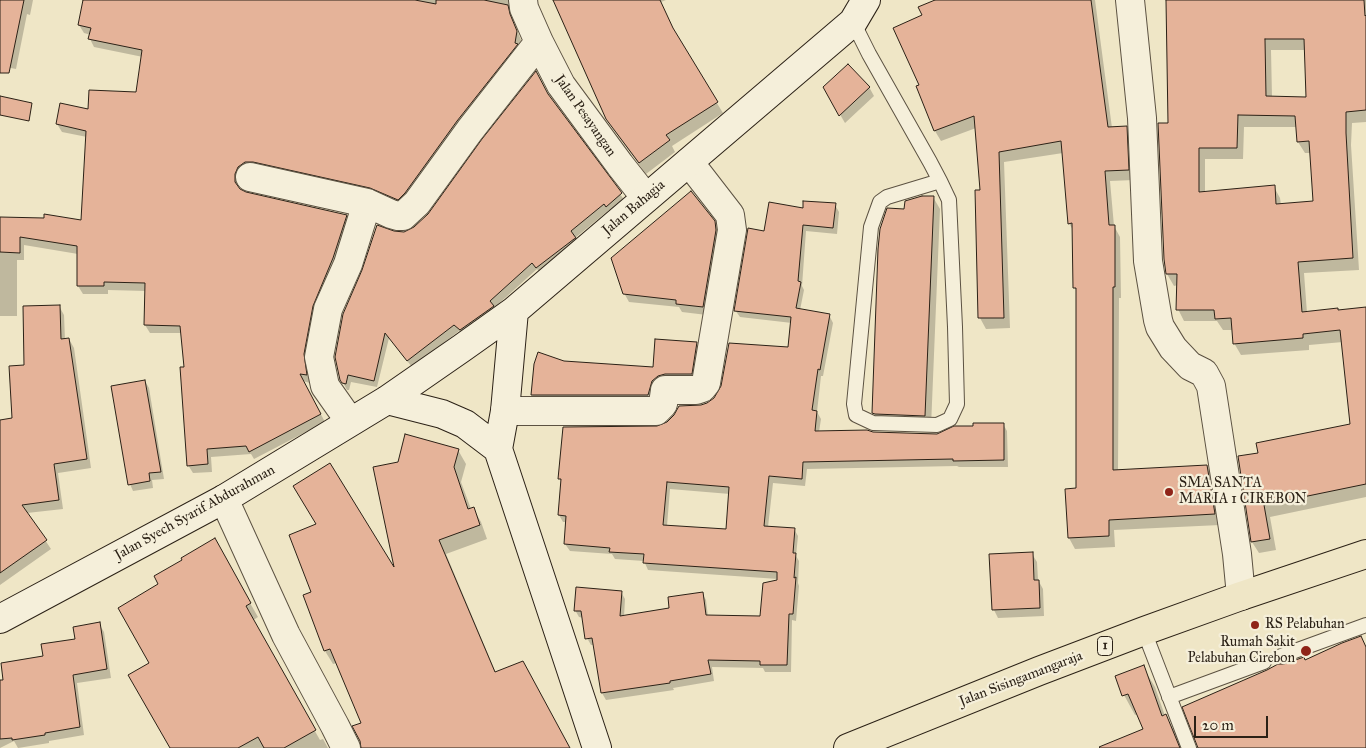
<!DOCTYPE html>
<style>
body{margin:0}
#map{position:relative;width:1366px;height:748px;overflow:hidden;background:#efe6c6;font-family:"IM FELL Great Primer",serif}
canvas{display:block}
.scale{position:absolute;left:1194px;top:716px;width:74px;height:22px;box-sizing:border-box;border:2px solid #2b2116;border-top:0;padding-left:6px;font-size:15px;line-height:18px;white-space:nowrap;color:#2b2116;-webkit-text-stroke:4px #f5efda;paint-order:stroke}
</style>
<div id="map">
<canvas width="1366" height="748"></canvas>
<div class="scale">20 m</div>
</div>
<script>
const c = document.querySelector('canvas').getContext('2d');
c.lineJoin = 'round';
function fill(path, color) {
  c.fillStyle = color;
  c.fill(path, 'evenodd');
}
function poly(rows) {
  const path = new Path2D();
  for (const r of rows) {
    path.moveTo(r[0], r[1]);
    for (let i = 2; i < r.length; i += 2) path.lineTo(r[i], r[i + 1]);
  }
  return path;
}
function strokePath(path, color, width, dash) {
  c.strokeStyle = color;
  c.lineWidth = width;
  c.lineCap = dash ? 'butt' : 'round';
  c.setLineDash(dash || []);
  c.stroke(path);
}
function write(font, color, halo, rows, align = 'center') {
  c.font = font + ' "IM FELL Great Primer",serif';
  c.lineWidth = 4.5;
  c.setLineDash([]);
  c.textBaseline = 'middle';
  c.strokeStyle = halo;
  c.fillStyle = color;
  for (const [text, x, y, turn = 0] of rows) {
    c.save();
    c.translate(x, y);
    c.rotate((+turn || 0) * Math.PI / 180);
    c.textAlign = isNaN(turn) ? turn : align;
    if (halo) c.strokeText(text, 0, 0);
    c.fillText(text, 0, 0);
    c.restore();
  }
}
fill(poly([
 [0,0,33,0,30,15,27,14,16,69,0,66],
 [85,0,515,0,511,11,514,23,521,40,519,49,403,207,239,182,239,190,246,193,346,216,351,224,310,383,303,381,325,422,254,459,251,454,211,457,212,472,193,473,188,465,185,368,182,333,150,333,145,325,146,291,108,290,108,294,83,294,78,286,78,254,24,245,24,260,17,260,17,316,0,316,0,219,82,221,87,137,62,132,57,124,137,93,143,57,94,47,90,39,91,35,84,33,79,25],
 [554,0,666,0,661,2,677,38,723,113,672,146,675,152,646,174,614,130,607,119],
 [938,0,1095,0,1112,128,1126,127,1132,138,1134,180,1110,181,1114,226,1120,237,1121,298,1119,298,1118,471,1207,466,1213,477,1220,525,1114,530,1115,547,1075,549,1069,538,1067,490,1078,490,1078,293,1074,287,1074,232,1069,223,1063,153,1004,162,1010,328,986,329,980,318,981,191,976,128,941,141,935,131,918,87,921,86,923,16],
 [1167,0,1366,0,1366,122,1352,123,1351,145,1359,270,1304,273,1307,313,1338,311,1366,308,1366,497,1270,517,1276,550,1259,553,1252,542,1239,458,1259,454,1351,425,1343,342,1309,345,1309,350,1241,355,1234,343,1233,330,1223,330,1217,321,1184,321,1178,309,1178,285,1174,286,1167,274,1165,259,1170,125],
 [1271,50,1305,50,1307,98,1272,97],
 [1244,127,1297,127,1298,142,1305,153,1311,153,1314,202,1281,205,1280,198,1274,187,1205,192,1205,159,1243,159],
 [824,87,869,87,874,96,845,123],
 [549,97,625,201,611,213,609,210,575,238,579,245,541,274,537,269,494,308,497,314,464,337,459,331,412,367,389,338,377,387,351,382,349,390,347,390,341,379,393,232,404,233,414,229],
 [933,197,940,209,931,427,880,424,873,412],
 [835,205,839,212,837,234,806,231,802,286,804,290,800,310,829,315,833,323,823,376,821,376,817,412,821,419,819,432,937,435,1003,424,1007,431,1008,467,959,467,957,466,807,469,805,486,773,483,768,527,794,529,798,536,796,556,799,561,798,583,799,586,796,621,792,620,791,672,765,672,763,668,712,667,714,681,673,688,674,690,606,700,602,693,595,645,591,645,587,638,584,618,579,617,575,610,621,592,625,599,624,617,671,609,702,593,706,600,708,617,761,618,778,581,778,579,648,570,644,561,615,559,612,554,570,551,565,544,567,522,563,522,559,515,562,483,560,479,657,428,708,404,789,348,792,323,740,317,735,310,765,232,804,209],
 [670,489,730,494,727,530,667,526],
 [714,222,719,231,707,315,682,312,679,307,629,302,624,293],
 [59,306,64,315,65,340,69,339,74,348,91,468,58,473,63,509,27,513,51,549,0,585,0,421,13,419,26,366],
 [696,343,701,351,696,382,653,403,537,403,532,395,535,364,564,362,654,369],
 [145,381,149,388,164,479,152,480,153,488,133,491,130,484],
 [458,450,466,464,461,482,471,509,473,508,481,522,487,539,446,554,496,673,569,748,363,748,362,724,337,663,333,664,325,651,396,573],
 [214,540,258,617,252,621,320,740,323,739,328,748,170,748,151,664,160,585],
 [1032,554,1037,562,1038,580,1043,589,1044,616,998,618,994,610],
 [99,624,104,632,111,678,77,683,84,735,49,741,49,743,18,748,14,741,0,748,0,681,5,681,76,640],
 [1143,667,1155,687,1165,716,1177,735,1183,748,1100,748,1145,730,1138,714,1135,715,1124,695]
]), '#0003');
const building = poly([
 [0,0,24,0,9,73,0,73,0,0],
 [83,0,415,0,436,4,436,0,484,0,508,5,510,14,517,31,515,43,518,44,457,121,405,193,398,200,370,188,253,162,245,162,238,167,235,174,235,182,240,189,246,192,347,215,333,258,313,306,304,354,307,375,300,374,321,414,249,452,246,446,207,449,208,464,187,466,180,367,184,367,180,326,144,325,145,283,104,282,104,286,77,286,77,246,20,237,20,253,0,252,0,217,44,218,44,214,81,220,86,131,56,124,60,103,88,109,89,90,136,92,142,50,88,39,91,28,78,25,83,0],
 [553,0,660,0,673,28,718,102,666,135,670,140,639,163,606,119,553,0],
 [935,0,1091,0,1108,127,1127,126,1129,170,1105,171,1109,225,1115,225,1115,287,1113,287,1113,470,1207,465,1215,514,1109,520,1109,536,1068,538,1065,489,1076,488,1076,288,1073,288,1072,223,1068,224,1061,141,999,152,1004,318,978,318,975,190,980,190,974,116,934,131,916,86,919,85,893,28,922,15,918,7,935,0],
 [1166,0,1364,0,1365,16,1366,15,1366,110,1346,112,1346,133,1353,258,1298,262,1302,312,1338,308,1338,310,1366,307,1366,484,1264,505,1270,539,1251,542,1238,456,1258,453,1256,443,1350,424,1340,330,1303,334,1303,338,1233,344,1231,318,1215,319,1214,310,1176,310,1177,274,1166,274,1164,259,1158,123,1168,123,1166,0],
 [1265,39,1304,39,1306,97,1266,96,1265,39],
 [1238,115,1295,116,1297,142,1309,141,1313,201,1276,204,1275,185,1199,192,1199,148,1237,148,1238,115],
 [848,64,870,87,839,116,823,87,848,64],
 [536,71,548,94,622,193,606,207,604,204,571,231,576,238,574,239,536,268,532,263,490,301,494,306,460,330,454,325,407,361,385,333,374,381,348,375,346,384,342,383,340,380,335,357,343,314,362,270,377,225,394,231,404,232,414,227,428,214,482,139,536,71],
 [0,96,32,103,29,121,0,115,0,96],
 [691,191,715,221,716,230,703,307,676,304,676,300,623,294,611,258,691,191],
 [922,196,934,196,925,416,875,414,872,413,878,249,880,229,887,208,904,209,905,201,922,196],
 [803,201,836,203,833,228,803,225,798,281,801,282,796,308,830,314,820,370,818,369,812,410,817,411,815,431,867,430,873,432,937,434,954,426,973,426,973,423,1004,423,1004,460,953,461,953,459,803,462,802,479,769,476,764,526,795,528,793,553,796,553,794,578,796,577,793,614,789,614,787,665,760,665,760,661,708,660,711,674,670,681,670,683,601,693,592,638,585,639,581,611,574,611,576,587,622,591,620,616,669,608,668,597,703,592,706,615,760,616,763,583,777,580,777,572,643,563,644,554,609,552,610,548,564,544,566,516,558,515,561,479,558,479,563,427,657,426,667,422,674,415,679,406,701,405,707,403,714,398,721,386,729,343,788,347,791,317,734,311,748,228,764,231,769,202,803,208,803,201],
 [667,482,729,487,726,529,663,525,667,482],
 [60,305,61,339,69,338,87,459,54,464,59,500,22,505,47,540,0,573,0,420,12,418,9,366,24,365,23,306,60,305],
 [655,339,697,342,692,374,665,374,658,376,652,381,648,395,531,395,534,364,538,352,564,361,653,367,655,339],
 [145,380,161,472,149,473,150,481,128,485,111,386,145,380],
 [405,434,459,449,454,467,468,509,474,507,480,525,439,540,495,672,523,661,570,748,361,748,360,741,352,726,361,723,330,649,324,651,303,595,311,592,289,535,316,524,293,486,330,463,394,567,373,467,398,462,405,434],
 [215,538,251,603,246,606,316,730,284,748,264,748,258,737,238,748,170,748,128,675,149,663,118,608,158,584,154,576,182,560,181,558,215,538],
 [1033,552,1034,580,1039,580,1040,608,992,610,989,554,1033,552],
 [100,622,107,669,73,675,80,727,45,733,45,735,12,740,12,738,0,739,0,680,3,680,1,663,43,656,41,644,75,639,73,627,100,622],
 [1361,636,1366,647,1366,748,1198,748,1182,707,1267,670,1278,664,1284,664,1304,657,1305,660,1342,643,1361,636],
 [1144,665,1162,716,1166,714,1180,748,1100,748,1099,747,1143,729,1128,694,1122,696,1115,676,1144,665]
]);
fill(building, '#e5b399');
strokePath(building, '#2b2116', 1);
const lane = poly([
 [853,22,869,54,930,162,940,181,949,200,955,327,957,404,950,419,937,425,873,423,856,415,854,404,871,227,880,202,887,197,940,181],
 [1144,631,1189,748],
 [1281,656,1366,625],
 [1169,697,1264,662]
]);
const street = poly([
 [523,0,524,8,539,42,561,85,620,165,646,198],
 [1130,0,1142,118,1148,261,1158,320,1160,327,1173,348,1190,366,1204,373,1211,386,1237,554,1241,596],
 [250,177,367,203,348,264,328,309,319,357,325,386,344,413,353,420],
 [367,203,391,214,398,216,403,216,417,203,470,130,539,42],
 [505,411,656,411,663,404,665,390,696,390,702,388,706,383,732,230,730,215,689,162],
 [224,499,286,635,335,726,346,748]
]);
const secondary = poly([
 [514,311,505,411,498,449,597,748],
 [387,400,442,414,465,424,498,449],
 [0,619,224,499,387,400,462,348,514,311,853,22,866,0]
]);
const highway = poly([
 [848,748,1039,671,1144,631,1241,596,1366,554]
]);
strokePath(lane, '#5c5242', 16);
strokePath(street, '#5c5242', 30);
strokePath(secondary, '#2b2116', 30);
strokePath(highway, '#2b2116', 30);
strokePath(lane, '#f5efda', 14);
strokePath(street, '#f5efda', 28);
strokePath(secondary, '#f5efda', 28);
strokePath(highway, '#efe6c6', 28);
for (const [x, y, r, color] of [
 [1169,492,5,"#8f2418"],
 [1255,625,5,"#8f2418"],
 [1306,651,6,"#8f2418"]
]) {
  const dot = new Path2D();
  dot.arc(x, y, r, 0, 2 * Math.PI);
  c.fillStyle = color;
  c.fill(dot);
  strokePath(dot, '#f5efda', 2);
}
for (const [x, y, w] of [
 [1105,646,15]
]) {
  const box = new Path2D();
  box.roundRect(x - w / 2, y - 9.5, w, 19, 4);
  c.fillStyle = '#f5efda';
  c.fill(box);
  strokePath(box, '#2b2116', 1);
}
write('bold 12px', '#2b2116', null, [
 ["1",1105,646]
]);
write('14px', '#2b2116', '#f5efda', [
 ["Jalan Pesayangan",585,116,55],
 ["Jalan Bahagia",634,208,-40],
 ["Jalan Syech Syarif Abdurahman",195,513,-29],
 ["Jalan Sisingamangaraja",1021,679,-21]
]);
write('14px', '#2b2116', '#f5efda', [
 ["SMA SANTA",1179,484],
 ["MARIA 1 CIREBON",1179,500],
 ["RS Pelabuhan",1265,625],
 ["Rumah Sakit",1295,643,"right"],
 ["Pelabuhan Cirebon",1295,659,"right"]
], 'left');
</script>
